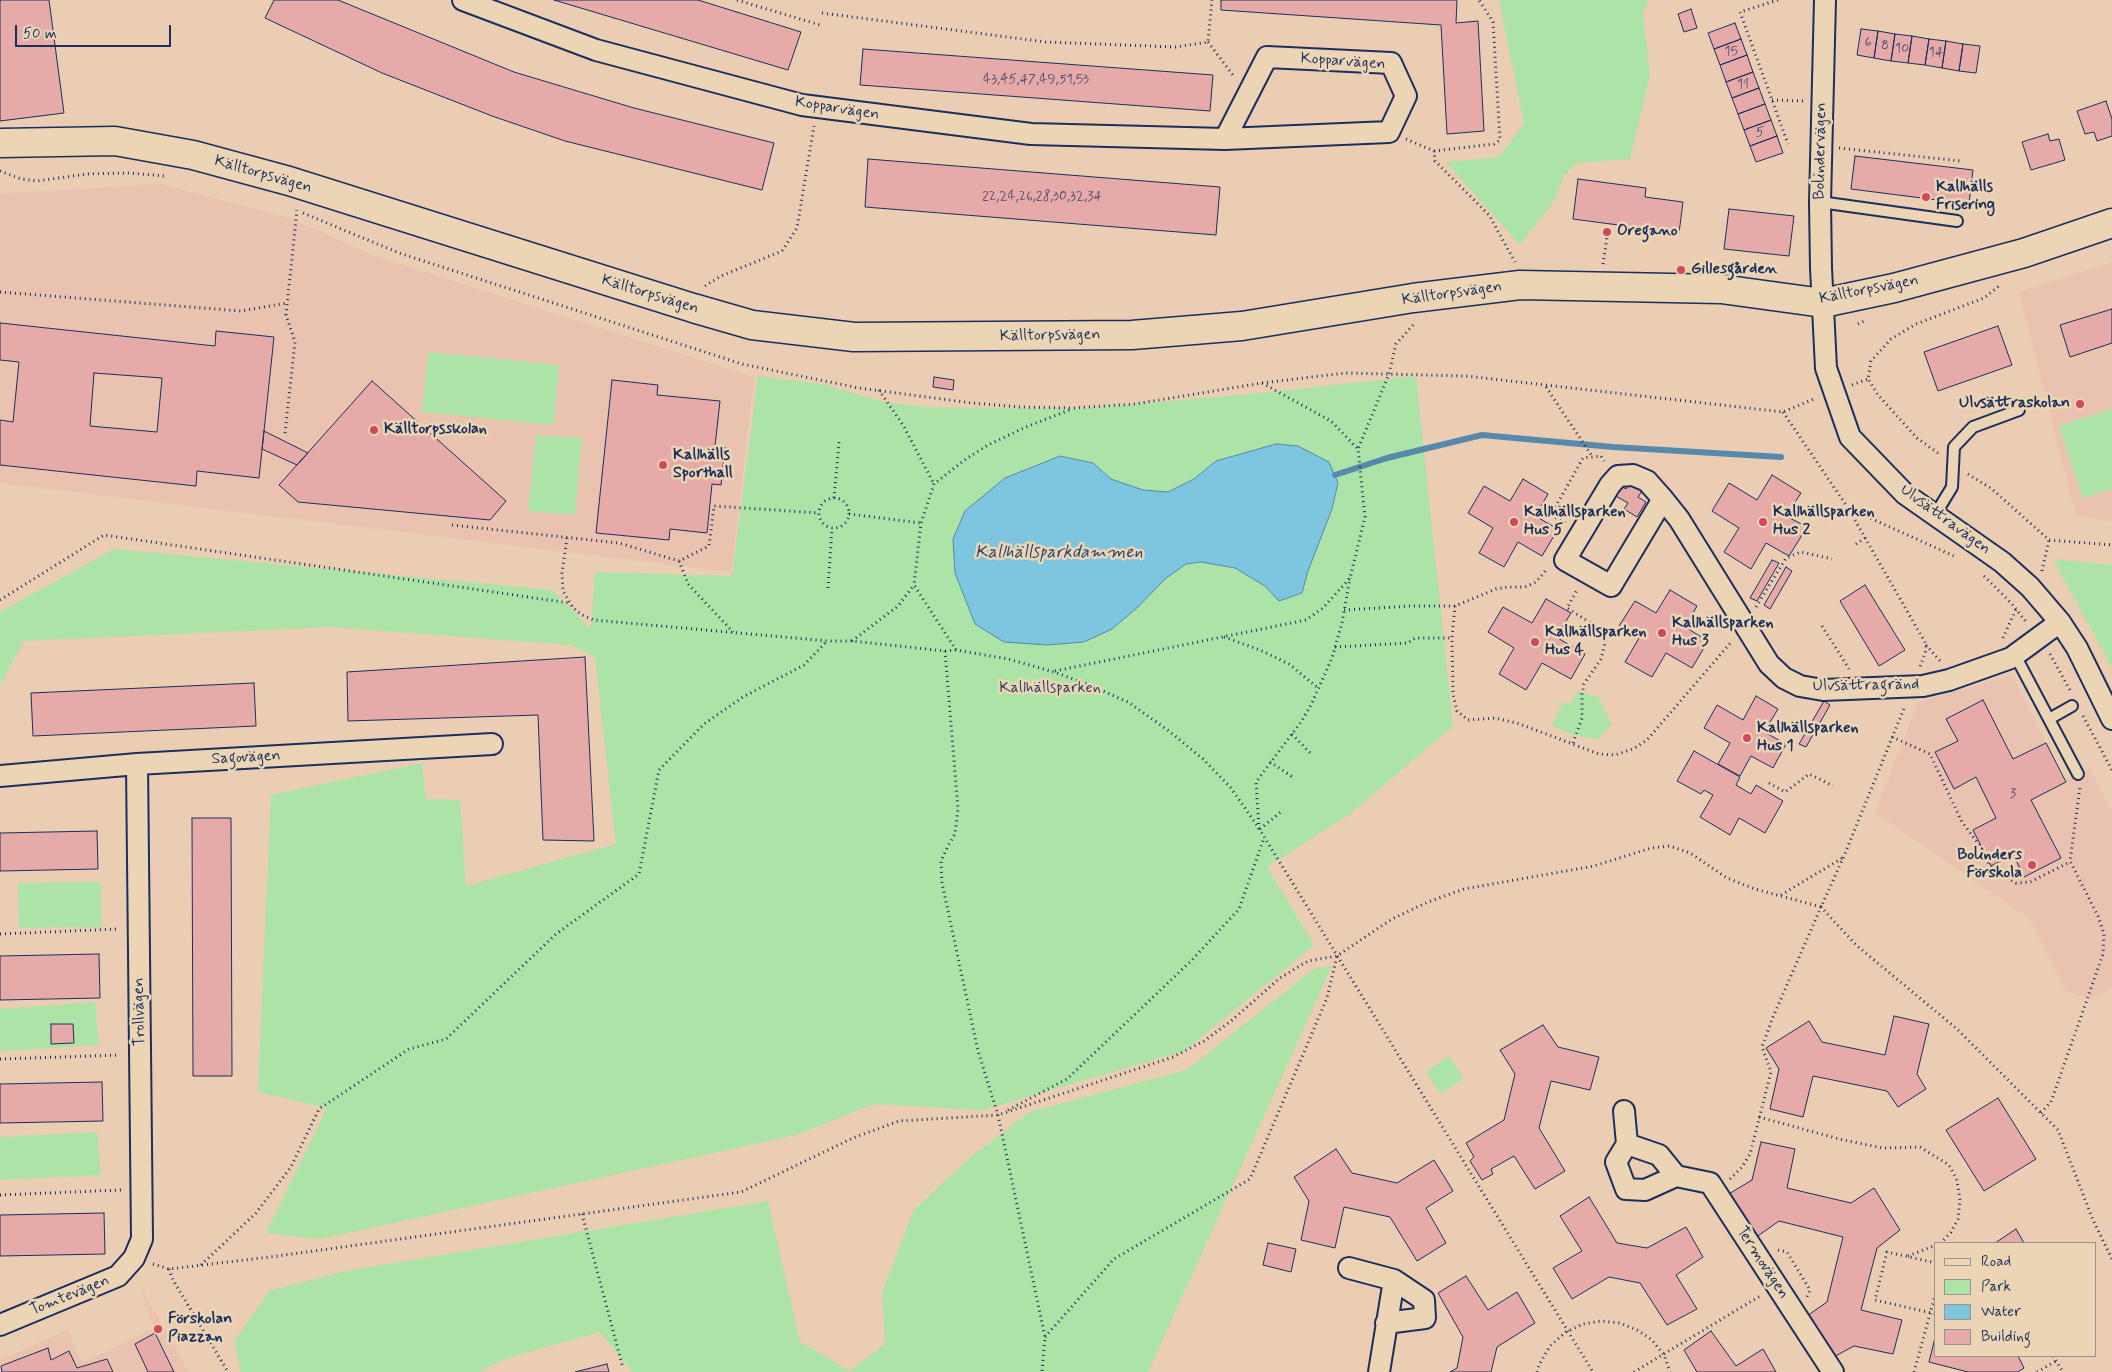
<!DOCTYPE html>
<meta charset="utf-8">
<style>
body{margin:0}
#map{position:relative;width:2112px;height:1372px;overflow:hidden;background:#eacdb2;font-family:Mynerve,sans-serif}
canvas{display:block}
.legend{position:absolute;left:1934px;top:1242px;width:162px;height:115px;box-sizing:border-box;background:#ebd5b4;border:1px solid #989392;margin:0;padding:6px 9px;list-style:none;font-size:15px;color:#1b2f5e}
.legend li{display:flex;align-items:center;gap:10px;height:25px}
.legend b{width:25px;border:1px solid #989392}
.scale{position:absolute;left:15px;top:25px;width:156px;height:22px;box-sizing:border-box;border:2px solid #1b2f5e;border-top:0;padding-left:6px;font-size:15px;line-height:18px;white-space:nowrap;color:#1b2f5e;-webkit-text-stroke:4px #ebd5b4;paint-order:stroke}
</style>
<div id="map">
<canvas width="2112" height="1372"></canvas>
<ul class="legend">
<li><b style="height:6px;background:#ebd5b4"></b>Road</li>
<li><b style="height:14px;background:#ace3a7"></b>Park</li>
<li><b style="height:14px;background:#7ec5df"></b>Water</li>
<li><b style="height:14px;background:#e6aba8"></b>Building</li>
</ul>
<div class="scale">50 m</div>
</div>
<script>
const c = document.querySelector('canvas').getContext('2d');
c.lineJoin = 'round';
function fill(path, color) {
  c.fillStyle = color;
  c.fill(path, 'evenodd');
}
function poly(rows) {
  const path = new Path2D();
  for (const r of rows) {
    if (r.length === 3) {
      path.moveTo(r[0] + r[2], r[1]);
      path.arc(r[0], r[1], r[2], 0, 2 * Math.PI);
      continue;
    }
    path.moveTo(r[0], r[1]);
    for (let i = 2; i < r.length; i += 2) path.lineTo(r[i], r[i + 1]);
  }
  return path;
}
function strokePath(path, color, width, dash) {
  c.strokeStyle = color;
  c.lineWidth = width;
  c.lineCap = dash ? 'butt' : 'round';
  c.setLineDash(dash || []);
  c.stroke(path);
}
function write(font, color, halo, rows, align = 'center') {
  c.font = font + ' Mynerve,sans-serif';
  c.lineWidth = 5;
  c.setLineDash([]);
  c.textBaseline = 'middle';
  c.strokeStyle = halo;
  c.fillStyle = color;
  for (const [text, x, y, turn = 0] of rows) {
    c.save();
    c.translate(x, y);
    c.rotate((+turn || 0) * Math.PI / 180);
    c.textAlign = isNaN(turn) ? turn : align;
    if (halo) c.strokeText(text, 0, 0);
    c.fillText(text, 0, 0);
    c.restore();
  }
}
fill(poly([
 [161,184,289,218,375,256,754,377,731,572,0,483,0,194],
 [2112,262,2112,521,2076,516,2019,292],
 [2012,675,2065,780,2089,767,2112,813,2112,987,2092,999,2088,999,2065,990,2029,918,1875,813,1918,702],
 [141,1288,189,1372,0,1372,0,1360,68,1330,82,1363,154,1328]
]), '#e9c3af');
fill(poly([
 [1499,0,1648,0,1643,16,1650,75,1630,159,1576,163,1564,176,1554,201,1520,245,1446,162,1499,157,1524,124],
 [428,352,559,365,554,425,422,412],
 [758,376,822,384,884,402,925,407,1079,409,1263,393,1416,376,1453,726,1350,814,1267,867,1314,945,1184,1051,983,1110,874,1104,796,1135,320,1239,266,1233,327,1108,258,1092,271,795,422,763,426,799,460,800,466,886,616,844,595,657,571,645,330,627,24,641,0,685,0,612,114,549,552,590,591,629,595,572,732,576],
 [2112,409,2112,489,2083,498,2059,426],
 [536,435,582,438,575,515,528,511],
 [2053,559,2112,565,2112,668],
 [1578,691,1599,697,1611,724,1599,739,1577,736,1552,726,1563,702,1570,704],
 [101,882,101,927,19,928,18,883],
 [1332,966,1148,1372,633,1372,600,1332,507,1358,479,1372,241,1372,234,1342,269,1291,346,1271,768,1201,800,1342,850,1371,885,1344,882,1293,914,1210,968,1159,1030,1112,1187,1070,1314,969],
 [95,1002,99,1045,0,1051,0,1009],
 [1449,1056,1464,1078,1440,1094,1426,1072],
 [97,1132,101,1175,0,1180,0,1137]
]), '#ace3a7');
const water = poly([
 [1276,444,1298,446,1329,462,1338,483,1332,509,1308,571,1302,593,1279,601,1265,586,1235,568,1201,562,1186,564,1165,579,1138,607,1112,629,1084,642,1047,645,1004,642,975,624,955,573,953,539,965,511,1005,478,1060,456,1093,463,1111,479,1143,490,1168,492,1194,479,1216,461,1276,444]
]);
fill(water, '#7ec5df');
strokePath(water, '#5689ab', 1);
strokePath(poly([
 [1335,475,1387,458,1482,435,1613,447,1781,457]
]), '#5689ab', 6);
const building = poly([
 [0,0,49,0,64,113,0,121,0,0],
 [274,0,338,0,514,72,634,108,774,143,762,190,565,141,492,116,382,73,265,18,274,0],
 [554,0,698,0,801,32,788,70,554,0],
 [1221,0,1457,0,1456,23,1478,21,1484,131,1447,134,1441,25,1221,10,1221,0],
 [1691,9,1697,28,1684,32,1678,14,1691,9],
 [1735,23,1741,39,1714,49,1708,33,1735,23],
 [1861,29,1878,31,1874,58,1857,55,1861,29],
 [1878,31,1895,34,1891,61,1874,58,1878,31],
 [1895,34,1912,36,1908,63,1891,61,1895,34],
 [1912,36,1929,39,1925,65,1908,63,1912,36],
 [1741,39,1747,55,1720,65,1714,49,1741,39],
 [1929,39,1946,41,1942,68,1925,65,1929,39],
 [1946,41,1963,44,1959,71,1942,68,1946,41],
 [1963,44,1980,46,1976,73,1959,71,1963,44],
 [863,49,1213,75,1210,111,860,85,863,49],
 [1747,55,1753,72,1726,82,1720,65,1747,55],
 [1753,72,1759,88,1732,98,1726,82,1753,72],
 [1759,88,1765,104,1738,114,1732,98,1759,88],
 [2106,101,2112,119,2112,136,2097,141,2094,132,2085,134,2077,111,2106,101],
 [1765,104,1771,120,1744,130,1738,114,1765,104],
 [1771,120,1777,136,1750,146,1744,130,1771,120],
 [2048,134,2050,141,2059,139,2065,160,2031,170,2022,142,2048,134],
 [1777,136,1783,153,1756,162,1750,146,1777,136],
 [1855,156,1973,170,1969,204,1851,189,1855,156],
 [868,159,1220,187,1216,235,865,207,868,159],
 [1578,179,1646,188,1645,197,1683,202,1679,233,1573,219,1578,179],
 [1729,209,1794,216,1789,256,1724,249,1729,209],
 [2112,309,2112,343,2070,357,2060,325,2112,309],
 [0,323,215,346,216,331,274,337,259,478,197,471,196,486,0,465,0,420,13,422,19,362,0,360,0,323],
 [94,373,162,378,157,432,90,426,94,373],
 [1998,326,2012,365,1938,391,1924,352,1998,326],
 [934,377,954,380,953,390,933,387,934,377],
 [612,380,658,385,657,395,720,401,715,446,725,447,721,485,712,484,707,533,670,529,669,540,596,533,612,380],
 [372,381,506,501,490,520,298,502,279,485,372,381],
 [264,431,308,453,297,465,262,449,264,431],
 [1772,475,1801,493,1786,516,1807,527,1789,556,1766,543,1751,569,1724,552,1739,528,1712,511,1729,483,1757,500,1772,475],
 [1523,479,1548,494,1535,516,1558,529,1542,556,1518,542,1504,567,1479,553,1493,528,1468,513,1484,486,1510,501,1523,479],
 [1631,481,1644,488,1638,497,1646,502,1637,517,1624,509,1628,503,1614,495,1619,485,1626,489,1631,481],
 [1772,560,1779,563,1757,601,1750,598,1772,560],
 [1786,567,1792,571,1770,609,1764,605,1786,567],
 [1865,585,1905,650,1879,666,1840,601,1865,585],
 [1670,590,1697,606,1685,627,1708,641,1692,668,1666,653,1652,677,1625,662,1639,638,1619,626,1635,601,1656,613,1670,590],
 [1546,599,1571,613,1556,637,1585,654,1571,679,1542,663,1526,690,1499,674,1514,648,1488,632,1503,607,1532,623,1546,599],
 [585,657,594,841,543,840,538,715,348,721,347,672,585,657],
 [254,683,256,726,33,736,31,693,254,683],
 [1756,696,1778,709,1764,732,1786,744,1773,768,1751,756,1740,776,1718,764,1730,743,1704,728,1717,705,1743,720,1756,696],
 [1983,700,2013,759,2046,743,2066,782,2031,800,2061,858,2024,877,2013,854,1991,866,1973,830,1996,818,1976,777,1954,789,1935,752,1958,741,1946,719,1983,700],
 [1824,701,1830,705,1806,747,1799,744,1824,701],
 [1694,751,1740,777,1736,785,1751,794,1756,785,1783,801,1765,833,1739,818,1730,835,1700,817,1713,795,1704,790,1701,794,1677,781,1694,751],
 [192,818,231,818,232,1076,193,1076,192,818],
 [97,831,98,869,0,871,0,833,97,831],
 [99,954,100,998,0,1000,0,956,99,954],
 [1894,1016,1929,1024,1917,1074,1926,1089,1898,1107,1887,1091,1813,1076,1803,1117,1770,1109,1779,1069,1766,1048,1809,1021,1822,1042,1885,1055,1894,1016],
 [51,1024,73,1024,74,1043,51,1044,51,1024],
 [1543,1025,1558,1047,1599,1057,1590,1090,1551,1081,1539,1128,1565,1171,1535,1189,1514,1156,1491,1169,1493,1174,1482,1180,1470,1161,1474,1157,1466,1143,1504,1120,1515,1074,1500,1050,1543,1025],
 [102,1082,103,1121,0,1123,0,1084,102,1082],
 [1998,1098,2036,1159,1984,1191,1946,1130,1998,1098],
 [1761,1142,1795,1149,1787,1188,1851,1203,1874,1188,1900,1230,1877,1248,1861,1310,1902,1320,1893,1354,1854,1346,1830,1359,1804,1318,1827,1302,1843,1237,1779,1221,1755,1238,1727,1195,1752,1180,1761,1142],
 [1336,1149,1352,1173,1397,1183,1434,1160,1453,1191,1426,1208,1446,1243,1417,1261,1390,1217,1344,1207,1335,1248,1301,1240,1309,1201,1294,1177,1336,1149],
 [1589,1197,1617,1243,1647,1248,1686,1227,1703,1257,1676,1275,1697,1309,1667,1325,1640,1283,1609,1277,1572,1299,1553,1268,1582,1251,1560,1216,1589,1197],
 [104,1213,105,1254,0,1256,0,1215,104,1213],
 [2016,1229,2024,1243,1995,1243,2016,1229],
 [1268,1243,1296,1249,1291,1272,1263,1265,1268,1243],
 [1466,1276,1488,1310,1517,1292,1535,1323,1497,1347,1491,1372,1450,1372,1457,1368,1463,1337,1438,1293,1466,1276],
 [1711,1331,1736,1366,1763,1349,1776,1372,1697,1372,1684,1350,1711,1331],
 [155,1333,174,1372,148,1372,135,1344,155,1333],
 [1936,1334,1936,1356,2018,1356,2024,1368,2018,1372,1968,1372,1929,1362,1936,1334],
 [48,1348,51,1360,69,1351,77,1368,107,1359,113,1372,2,1372,1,1366,48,1348],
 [607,1364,609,1372,575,1372,607,1364]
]);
fill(building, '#e6aba8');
strokePath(building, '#1b2f5e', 1);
const lane = poly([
 [1820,202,1957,221],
 [1935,515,1952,487,1954,447,1973,427,2019,410],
 [2015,655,2078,774],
 [2049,719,2072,706]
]);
const street = poly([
 [463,0,596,50,802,105,1031,134,1225,139,1389,132,1406,96,1391,63,1267,57,1225,139],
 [1825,0,1820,202,1821,268,1826,368,1850,437,1905,494,2002,562,2030,587,2060,622,2077,648,2112,719],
 [1663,499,1611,586,1565,560,1610,485,1618,476,1633,475,1647,481,1663,499,1679,519,1769,664,1784,678,1800,686,1823,690,1923,686,1949,680,2011,658,2060,622],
 [0,776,137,764,492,744],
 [1624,1111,1627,1144],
 [1676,1176,1645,1190,1626,1189,1616,1162,1627,1144,1659,1155,1676,1176,1710,1183,1833,1372],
 [1349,1268,1394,1280,1379,1372],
 [1386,1323,1425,1318,1424,1300,1394,1280],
 [0,1325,118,1276,134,1258,142,1239,137,764]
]);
const secondary = poly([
 [0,143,115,141,193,155,289,181,693,308,752,325,854,337,1132,335,1242,326,1413,298,1520,285,1721,289,1823,303,1894,288,2024,253,2112,223]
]);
strokePath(lane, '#1b2f5e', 14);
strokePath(street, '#1b2f5e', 24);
strokePath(secondary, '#1b2f5e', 31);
strokePath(poly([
 [737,0,820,25],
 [1778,0,1740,12,1788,144],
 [822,13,1046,42,1176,47,1208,42,1212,0],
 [1208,42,1235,78],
 [1772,100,1804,101],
 [1406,139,1434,151,1435,161,1489,215,1515,262],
 [1839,148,1961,161],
 [1434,151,1494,144,1500,140,1493,22,1479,0],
 [0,171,21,179,37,181,87,174,129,173,165,176],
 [303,213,399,253,742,364,859,388,972,403,1020,407,1073,408,1135,404,1262,383,1345,373,1466,376,1783,412,1814,399],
 [1603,264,1607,237],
 [705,286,721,276,782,251,797,228,814,126],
 [0,292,241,311,287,303],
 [1858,324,1866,320],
 [1262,383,1331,421,1358,449],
 [1852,385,1868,379],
 [1546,387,1592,456],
 [879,390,903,425,934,484],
 [1783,412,1848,508,1926,644,1926,650,1920,667],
 [285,433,295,342,286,315,297,210],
 [1938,453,1917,438,1878,395,1868,379,1871,361,1891,339,1916,324,1984,298,2000,285],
 [1968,474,1992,489,2049,540,2112,545],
 [834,498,839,442],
 [834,513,15],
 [1848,508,1956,557],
 [849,514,921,523],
 [1565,523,1551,515,1583,458,1601,456,1604,461],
 [452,525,619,543,679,561,709,546,714,506,819,513],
 [567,538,562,573,563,591,573,608,582,615,594,620,828,641,852,641,945,651,956,650,1008,659,1054,672,1087,684,1128,702,1169,731,1203,759,1231,788,1260,830,1593,1372],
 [1856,544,1865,538],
 [679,561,688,584,733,632],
 [2042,571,2049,540],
 [1984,576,2012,604,2027,623],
 [828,588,832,528],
 [0,600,104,535,569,603],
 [1455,606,1452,638,1453,694,1457,711,1468,720,1495,718,1517,723,1599,754,1615,755,1633,749,1647,740,1732,641],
 [1756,607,1786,558,1801,552,1832,559],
 [1344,610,1411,606,1455,606,1496,589,1508,587,1525,587,1536,582,1547,569],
 [1822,626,1849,669],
 [1224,637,1260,650,1289,664,1318,688],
 [2003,638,2016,609],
 [852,641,898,606,914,585],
 [1926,645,1940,661],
 [1335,647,1408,643,1415,638,1452,638],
 [956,650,914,585,921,523,934,484,966,459,988,445,1026,427,1072,409],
 [945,651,958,809,955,834,948,846,941,861,942,883,978,1051,998,1115,1045,1337,1042,1372],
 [2050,654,2071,692],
 [1055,671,1306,620,1323,608,1350,578,1365,517,1358,449,1389,374,1396,344,1415,323],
 [2083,716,2112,770],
 [1292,734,1312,755],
 [1892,737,1930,754,1962,822,1977,842,1992,869,2016,883,2030,882,2070,862],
 [1573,743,1582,718,1582,694,1584,684,1601,659,1606,639,1597,627,1567,608,1577,590],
 [1270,762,1294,778],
 [1769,783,1785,792,1809,774,1833,786],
 [1259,829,1256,782,1301,722,1311,705,1332,658,1342,623,1350,578],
 [1260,829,1282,811],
 [1781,895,1844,857],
 [0,934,118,929],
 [0,1059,120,1055],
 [1008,1110,1067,1079,1192,960,1239,909,1264,838],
 [2041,1113,2051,1102,2103,954,2104,934,2098,916,2070,861,2080,787],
 [1759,1117,1843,1140,1883,1148,1920,1147,1949,1165,1957,1180,1960,1200,1958,1219,1951,1232,1941,1243],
 [1730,1179,1742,1167,1750,1154,1771,1072,1762,1047,1773,1017,1821,907,1856,945,1957,1029,2058,1130,2093,1220,2112,1259],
 [0,1195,121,1190],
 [582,1214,623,1368],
 [1778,1250,1787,1252,1810,1290,1807,1297],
 [1908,1256,1936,1245],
 [1936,1263,1887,1252,1875,1300,1936,1314],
 [153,1264,169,1269,270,1257,741,1192,853,1138,899,1121,998,1115,1173,1057,1204,1041,1231,1021,1280,978,1308,961,1337,956,1392,919,1428,902,1464,889,1594,866,1651,848,1670,846,1690,853,1727,878,1755,889,1821,907,1844,856,1905,706],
 [201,1265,256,1213,291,1167,319,1109,409,1049,446,1039,556,934,639,874,659,770,704,724,743,697,804,665,827,641],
 [169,1269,173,1280,228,1372],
 [1045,1337,1114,1259,1250,1179,1327,998,1337,956],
 [2053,1356,2063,1372],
 [1537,1372,1539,1365,1550,1346,1566,1332,1583,1324,1601,1321,1620,1323,1637,1330,1652,1340,1664,1355,1670,1372],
 [1634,1372,1760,1296],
 [1914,1372,1936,1292],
 [2037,1372,2056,1361]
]), '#1b2f5e', 3, [1, 4]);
strokePath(lane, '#ebd5b4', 10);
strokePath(street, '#ebd5b4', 20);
strokePath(secondary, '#ebd5b4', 28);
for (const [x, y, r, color] of [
 [1926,197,5,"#d1495b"],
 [1607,232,5,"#d1495b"],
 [1681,270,5,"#d1495b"],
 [2080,404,5,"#d1495b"],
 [374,430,5,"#d1495b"],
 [663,465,5,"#d1495b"],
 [1514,522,5,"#d1495b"],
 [1763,522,5,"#d1495b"],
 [1662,633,5,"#d1495b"],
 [1535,642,5,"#d1495b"],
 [1747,738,5,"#d1495b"],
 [2032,865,5,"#d1495b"],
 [158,1329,5,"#d1495b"]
]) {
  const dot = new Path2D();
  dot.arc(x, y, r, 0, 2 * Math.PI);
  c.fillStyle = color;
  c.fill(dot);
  strokePath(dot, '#ebd5b4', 2);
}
write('14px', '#4e4e70', null, [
 ["6",1868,43],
 ["8",1885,46],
 ["10",1902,49],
 ["15",1731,52],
 ["14",1936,53],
 ["43,45,47,49,51,53",1036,80],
 ["11",1743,85],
 ["5",1760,133],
 ["22,24,26,28,30,32,34",1042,197],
 ["3",2013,794]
]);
write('16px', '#1b2f5e', '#ebd5b4', [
 ["Kopparvägen",1343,62,4],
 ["Kopparvägen",837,109,9],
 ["Bolindervägen",1821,151,-89],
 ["Källtorpsvägen",263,175,16],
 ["Källtorpsvägen",1869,290,-11],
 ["Källtorpsvägen",1452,294,-8],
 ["Källtorpsvägen",650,295,17],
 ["Källtorpsvägen",1050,336,-1],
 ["Ulvsättravägen",1945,520,36],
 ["Ulvsättragränd",1866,686,-1],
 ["Sagovägen",246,758,-3],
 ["Trollvägen",140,1012,-91],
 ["Termovägen",1762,1263,57],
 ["Tomtevägen",70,1296,-22]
]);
write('bold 16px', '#1b2f5e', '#ebd5b4', [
 ["Kallhälls",1936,188],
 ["Frisering",1936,206],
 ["Oregano",1617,232],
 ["Gillesgården",1691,270],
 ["Ulvsättraskolan",2070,404,"right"],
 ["Källtorpsskolan",384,430],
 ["Kallhälls",673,456],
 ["Sporthall",673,474],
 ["Kallhällsparken",1524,513],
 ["Hus 5",1524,531],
 ["Kallhällsparken",1773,513],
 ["Hus 2",1773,531],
 ["Kallhällsparken",1672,624],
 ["Hus 3",1672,642],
 ["Kallhällsparken",1545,633],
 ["Hus 4",1545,651],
 ["Kallhällsparken",1757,729],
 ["Hus 1",1757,747],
 ["Bolinders",2022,856,"right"],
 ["Förskola",2022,874,"right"],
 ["Förskolan",168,1320],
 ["Piazzan",168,1338]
], 'left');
write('16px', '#2a4165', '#ebd5b4', [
 ["Kallhällsparken",1050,689]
]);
write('italic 18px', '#2a4671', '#ebd5b4', [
 ["Kallhällsparkdammen",1059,553]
]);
</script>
